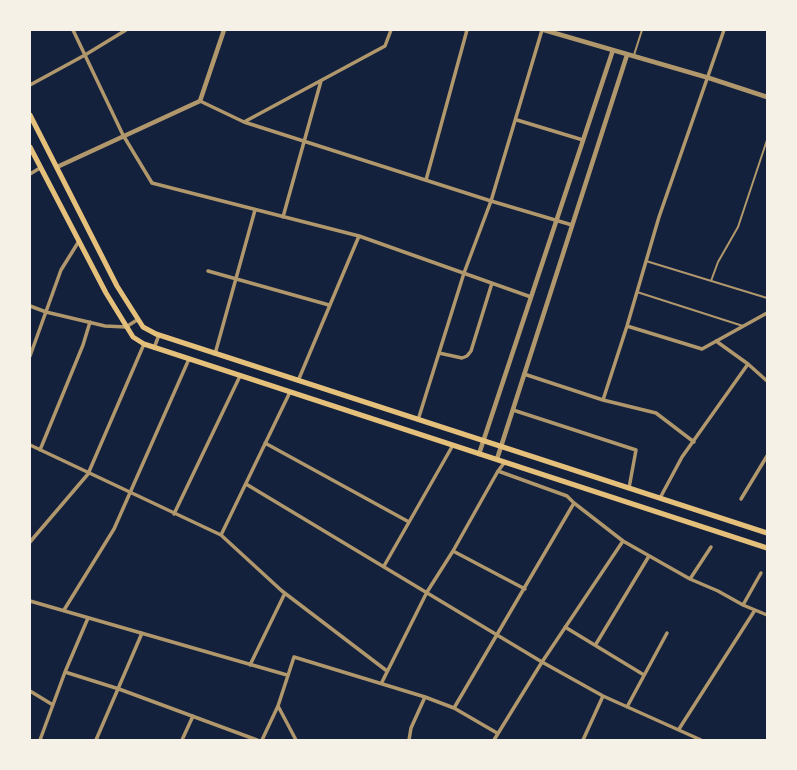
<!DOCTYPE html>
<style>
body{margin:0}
#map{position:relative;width:797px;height:770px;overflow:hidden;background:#14213d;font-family:"Archivo Narrow",sans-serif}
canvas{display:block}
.frame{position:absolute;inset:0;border:31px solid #f6f1e7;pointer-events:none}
</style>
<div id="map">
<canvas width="797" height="770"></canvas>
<div class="frame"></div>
</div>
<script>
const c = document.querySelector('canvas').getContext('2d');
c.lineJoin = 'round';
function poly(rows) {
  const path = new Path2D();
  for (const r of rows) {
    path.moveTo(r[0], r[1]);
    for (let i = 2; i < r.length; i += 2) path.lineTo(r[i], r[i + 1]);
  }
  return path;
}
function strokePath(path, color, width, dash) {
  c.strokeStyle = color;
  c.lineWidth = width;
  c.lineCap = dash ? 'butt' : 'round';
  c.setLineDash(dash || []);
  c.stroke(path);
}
strokePath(poly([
 [634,55,642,30],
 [646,261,767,298],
 [711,281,718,262,738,227,767,140],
 [637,292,743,326]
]), '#b1986c', 2);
strokePath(poly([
 [73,30,123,135,152,183,359,236,531,297],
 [30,85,85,55,126,30],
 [200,101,244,122,491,201,572,225],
 [517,120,583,140],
 [244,122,385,46,391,30],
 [30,174,40,168],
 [426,180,467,30],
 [283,217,321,81],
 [208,271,329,305],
 [30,306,46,312,105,326,126,327,137,320],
 [627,326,702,349,767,313],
 [154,348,159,335],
 [439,353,462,358,467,356,471,351,492,283],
 [215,354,255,210],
 [30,356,61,270,79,241],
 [748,364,767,381],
 [524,374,603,400,627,326,659,217,724,30],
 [298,381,359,236],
 [603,400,656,413,694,442],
 [513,410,636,450,629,488],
 [418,420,464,273,491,201,542,30],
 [265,443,409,522],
 [30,445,221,535,282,591,387,671],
 [40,450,83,345,90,322],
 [498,471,567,496,574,503],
 [246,484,542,662,603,696,701,740],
 [660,498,682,457,748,364,716,341],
 [741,499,767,456],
 [174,514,240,376],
 [221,535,290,392],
 [30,542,88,474,144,344],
 [453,551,525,589],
 [384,566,453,445],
 [690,579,711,547],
 [30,601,287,675],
 [743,605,761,573],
 [64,610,114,529,189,359],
 [565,627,644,675],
 [596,644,649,556],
 [250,665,285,593],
 [65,672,119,689,257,740],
 [382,682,427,592,453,551,498,471,505,462],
 [30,691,53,705],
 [278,706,296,740],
 [627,707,667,633],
 [454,708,574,503,623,541,690,579,718,591,743,605,767,615],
 [679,729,755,610],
 [40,740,65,672,88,618],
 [96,740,142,633],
 [182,740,193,716],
 [262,740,278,706,294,657,425,697,454,708,497,733],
 [409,740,411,728,425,697],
 [494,740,542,662,623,541],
 [583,740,603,696]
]), '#b1986c', 3.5);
strokePath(poly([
 [544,30,709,78,767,97],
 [57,167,200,101,224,30],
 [479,454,613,50],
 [497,459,627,55]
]), '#b1986c', 4.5);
strokePath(poly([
 [30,115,117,286,143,327,156,334,767,533],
 [30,147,106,293,133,337,144,344,767,548]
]), '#e5c07b', 5);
</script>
